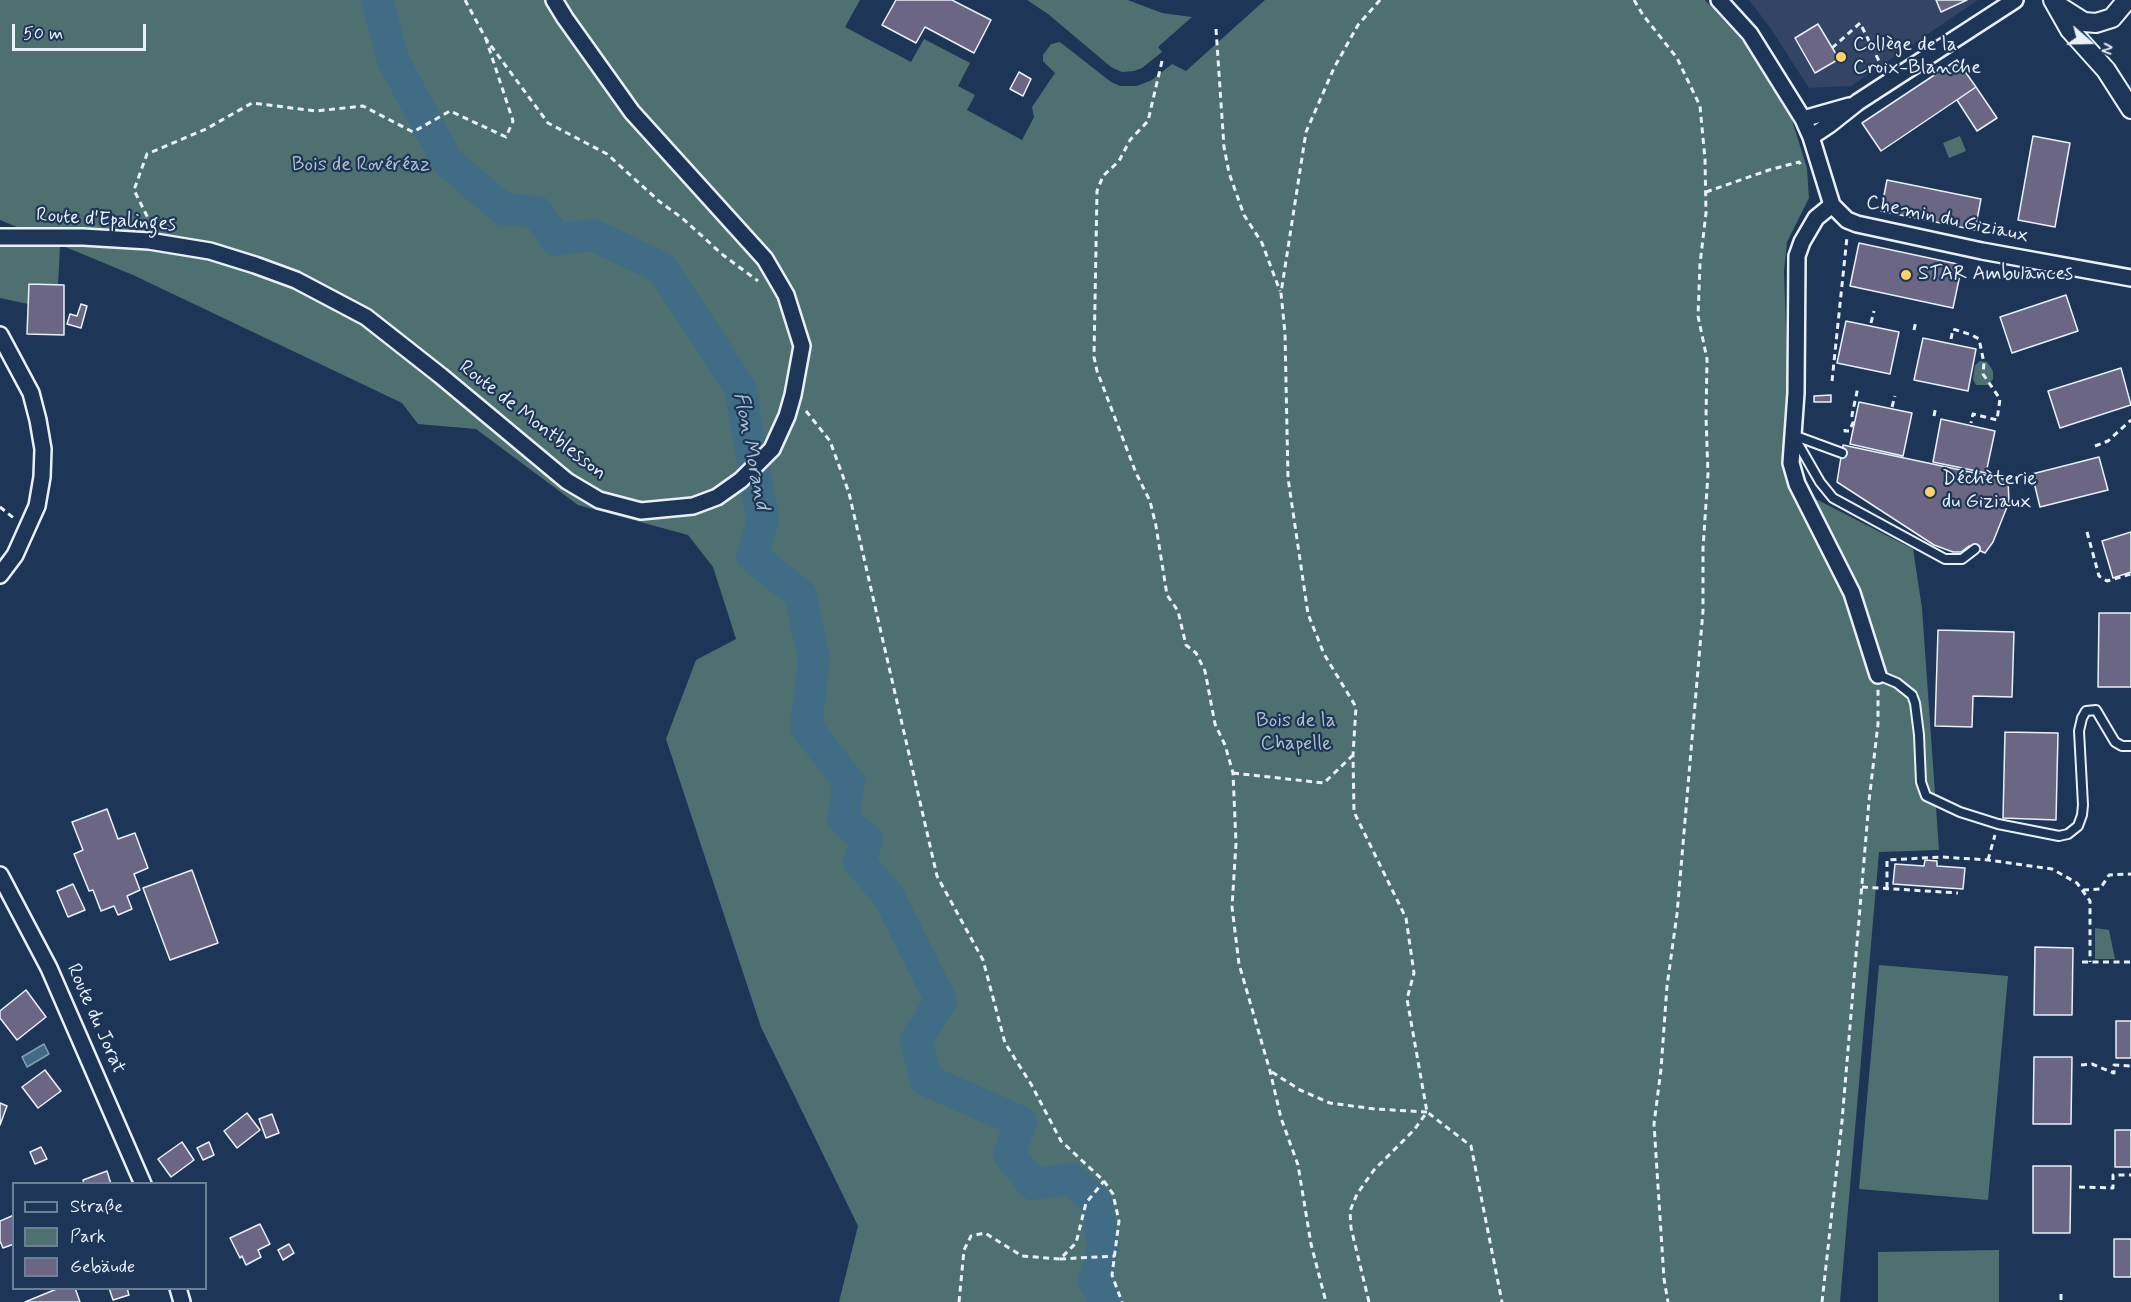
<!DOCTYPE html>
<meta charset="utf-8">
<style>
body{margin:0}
#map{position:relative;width:2131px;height:1302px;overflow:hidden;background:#1d3557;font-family:Mynerve,sans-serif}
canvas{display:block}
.legend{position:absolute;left:12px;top:1182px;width:195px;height:108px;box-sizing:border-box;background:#1d3557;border:2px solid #6e8097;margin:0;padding:8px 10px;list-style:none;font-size:18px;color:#e8f1f8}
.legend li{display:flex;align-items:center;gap:12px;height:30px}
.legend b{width:30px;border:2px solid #6e8097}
.north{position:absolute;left:2059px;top:12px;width:60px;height:60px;-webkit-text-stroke:4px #1d3557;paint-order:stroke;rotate:110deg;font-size:16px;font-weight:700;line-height:24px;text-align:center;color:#e8f1f8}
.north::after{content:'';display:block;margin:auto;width:21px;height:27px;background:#e8f1f8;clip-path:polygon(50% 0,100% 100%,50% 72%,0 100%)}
.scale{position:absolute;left:12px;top:24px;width:134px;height:27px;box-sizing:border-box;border:3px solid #e8f1f8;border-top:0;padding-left:8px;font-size:18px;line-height:21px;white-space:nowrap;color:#e8f1f8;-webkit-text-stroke:4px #1d3557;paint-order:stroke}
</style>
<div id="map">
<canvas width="2131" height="1302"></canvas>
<ul class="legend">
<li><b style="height:8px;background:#1d3557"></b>Straße</li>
<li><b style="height:16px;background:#4e7071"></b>Park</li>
<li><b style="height:16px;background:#6a6684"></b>Gebäude</li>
</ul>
<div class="north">N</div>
<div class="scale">50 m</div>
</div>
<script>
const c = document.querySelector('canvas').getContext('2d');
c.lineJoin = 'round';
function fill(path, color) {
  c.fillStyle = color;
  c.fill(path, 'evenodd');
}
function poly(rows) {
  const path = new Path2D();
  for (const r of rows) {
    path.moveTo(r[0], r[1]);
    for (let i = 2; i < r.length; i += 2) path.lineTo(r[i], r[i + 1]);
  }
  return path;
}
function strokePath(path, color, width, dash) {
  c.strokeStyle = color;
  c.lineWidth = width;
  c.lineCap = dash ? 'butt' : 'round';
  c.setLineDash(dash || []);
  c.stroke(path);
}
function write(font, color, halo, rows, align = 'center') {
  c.font = font + ' Mynerve,sans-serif';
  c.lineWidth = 4.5;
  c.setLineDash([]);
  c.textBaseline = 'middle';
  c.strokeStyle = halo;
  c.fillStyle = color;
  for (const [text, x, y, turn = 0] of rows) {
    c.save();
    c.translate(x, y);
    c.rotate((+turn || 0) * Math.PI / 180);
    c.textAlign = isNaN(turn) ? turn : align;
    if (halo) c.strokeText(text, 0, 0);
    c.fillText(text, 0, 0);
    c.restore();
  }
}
fill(poly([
 [1749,0,1978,0,1851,86,1809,88,1771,29]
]), '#344464');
fill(poly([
 [0,0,860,0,845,27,911,62,924,39,970,63,958,86,975,95,967,110,1022,140,1034,117,1032,107,1055,73,1043,61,1043,55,1051,44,1060,42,1111,82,1120,86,1137,86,1152,80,1172,64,1186,71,1265,0,1705,0,1746,45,1791,117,1807,168,1809,198,1787,242,1784,271,1788,390,1786,441,1812,497,1913,549,1922,608,1939,850,1879,852,1840,1302,839,1302,858,1226,761,1027,666,739,696,660,736,639,713,567,688,535,578,505,476,429,418,424,402,403,133,275,0,220],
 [1027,0,1128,0,1162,13,1192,17,1158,47,1162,52,1142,68,1134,71,1122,72,1111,67,1048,14],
 [1960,136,1966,151,1949,158,1943,143],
 [0,247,60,247,58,285,29,284,28,304,0,298],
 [1980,361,1987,362,1993,371,1993,379,1988,385,1976,385,1973,379,1975,365],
 [2095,928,2109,930,2115,959,2095,959],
 [1879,965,2008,976,1988,1200,1859,1189],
 [1999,1250,1999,1302,1878,1302,1878,1252]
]), '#4e7071');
const water = poly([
 [44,1044,49,1054,27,1067,22,1057,44,1044]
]);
fill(water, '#406c85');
strokePath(water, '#83a1b3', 1.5);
strokePath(poly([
 [377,0,393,60,447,161,503,209,537,212,556,240,593,235,662,268,740,388,763,520,752,556,800,594,814,659,806,727,849,782,843,819,867,840,859,862,888,895,941,1001,916,1040,926,1080,1021,1122,1009,1154,1033,1184,1072,1179,1096,1202,1104,1246,1094,1280,1105,1302]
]), '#406c85', 32);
const building = poly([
 [896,0,952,0,991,20,974,53,925,27,916,43,882,25,896,0],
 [1936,0,1967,0,1941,12,1936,0],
 [1818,24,1839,59,1815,73,1795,38,1818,24],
 [1957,60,1976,87,1881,151,1862,123,1957,60],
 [1019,72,1031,79,1023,96,1010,89,1019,72],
 [1976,87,1997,118,1977,131,1957,100,1976,87],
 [2033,136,2070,143,2055,227,2018,220,2033,136],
 [1887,180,1981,199,1975,230,1881,211,1887,180],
 [1859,243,1962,265,1953,308,1850,286,1859,243],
 [29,284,64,285,64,335,27,334,29,284],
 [2066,295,2078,331,2012,353,2000,317,2066,295],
 [81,304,87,306,81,328,67,324,70,314,77,316,81,304],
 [1846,321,1899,332,1890,374,1837,363,1846,321],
 [1923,338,1976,349,1968,391,1914,380,1923,338],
 [2121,368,2131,405,2060,428,2048,391,2121,368],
 [1831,395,1831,402,1814,402,1814,396,1831,395],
 [1859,402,1912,413,1903,456,1850,444,1859,402],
 [1941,419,1995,431,1986,473,1933,462,1941,419],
 [1843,445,2008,480,2009,502,1993,542,1985,553,1969,546,1961,552,1953,552,1934,545,1837,482,1843,445],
 [2099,457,2108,490,2040,507,2032,474,2099,457],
 [2131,532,2131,572,2113,578,2102,541,2131,532],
 [2099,613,2131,613,2131,687,2098,687,2099,613],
 [1938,630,2014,632,2012,697,1973,696,1972,727,1935,726,1938,630],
 [2005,732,2058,733,2056,820,2003,818,2005,732],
 [107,809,118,839,135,833,148,868,134,874,140,890,127,896,132,909,118,915,114,906,101,911,93,890,89,891,74,854,83,850,72,822,107,809],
 [1925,860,1937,861,1937,866,1965,868,1963,889,1893,884,1895,864,1924,866,1925,860],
 [192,870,218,943,170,960,143,888,192,870],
 [73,884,85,910,68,917,57,891,73,884],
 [2035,947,2073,948,2072,1015,2034,1015,2035,947],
 [26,990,46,1017,17,1040,0,1018,0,1011,26,990],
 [2116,1021,2131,1021,2131,1058,2116,1058,2116,1021],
 [2034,1057,2072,1057,2071,1124,2033,1124,2034,1057],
 [45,1070,61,1091,38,1108,22,1087,45,1070],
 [0,1103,7,1106,0,1125,0,1103],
 [247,1113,260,1130,237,1148,224,1131,247,1113],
 [272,1114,279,1133,266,1138,259,1119,272,1114],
 [2115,1130,2131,1130,2131,1167,2115,1167,2115,1130],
 [182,1142,194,1160,171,1177,158,1159,182,1142],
 [209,1142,214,1155,203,1160,197,1148,209,1142],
 [41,1147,47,1159,35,1164,30,1152,41,1147],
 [2033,1166,2071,1166,2070,1233,2033,1233,2033,1166],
 [107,1171,111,1184,84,1184,83,1180,107,1171],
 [14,1215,14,1244,3,1248,0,1241,0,1221,14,1215],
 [260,1224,270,1244,258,1250,261,1257,246,1265,242,1256,240,1258,230,1238,260,1224],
 [2114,1239,2131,1239,2131,1277,2114,1277,2114,1239],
 [289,1244,294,1253,283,1260,278,1250,289,1244],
 [59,1288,75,1288,80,1302,25,1302,59,1288],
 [109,1288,127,1288,129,1295,113,1300,109,1288]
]);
fill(building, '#6a6684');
strokePath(building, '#e8f1f8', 1.5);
const service = poly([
 [1842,453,1793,435,1820,482,1833,498,1945,559,1962,559,1975,549],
 [1878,675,1897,683,1912,695,1915,703,1919,735,1921,782,1926,796,1960,812,1998,824,2059,836,2068,834,2078,826,2082,815,2083,805,2079,731,2082,718,2086,711,2096,710,2115,742,2122,746,2131,746]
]);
const minor = poly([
 [1719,0,1750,34,1803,119,1811,137,1832,205,1847,220,1857,224,1982,251,2131,278],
 [1803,119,1849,106],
 [1811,137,1829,125,1858,102,2015,0],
 [1832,205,1816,218,1802,242,1797,256,1796,393,1791,463,1797,484,1852,593,1878,675],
 [0,237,83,237,149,241,210,251,255,265,296,280,366,317,441,376,567,481,599,500,641,511,693,506,717,497,741,480,772,449,787,416,793,395,802,346,786,295,765,259,632,112,565,18,554,0],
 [0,335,31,393,38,420,43,449,42,477,37,506,15,555,0,575],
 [0,875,49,968,143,1184],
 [178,1288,182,1302]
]);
const tertiary = poly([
 [2053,0,2070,30,2106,70,2131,109],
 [2057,5,2084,22,2096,23,2112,18,2127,0]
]);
strokePath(service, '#e8f1f8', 12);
strokePath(minor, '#e8f1f8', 20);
strokePath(tertiary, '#e8f1f8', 22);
strokePath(poly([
 [465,0,486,39,548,123,607,154,660,202,682,218,723,255,758,281],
 [1380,0,1358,25,1334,68,1306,132,1281,293,1285,333,1288,478,1308,614,1324,654,1356,707,1353,755,1354,812,1406,918,1414,973,1407,999,1427,1112,1471,1146,1502,1302],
 [1634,0,1643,15,1677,58,1700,106,1705,159,1706,213,1700,264,1698,316,1707,359,1706,417,1708,474,1703,548,1703,611,1677,914,1667,986,1661,1069,1654,1124,1664,1279,1668,1302],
 [1216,29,1224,147,1229,173,1244,215,1262,243,1280,291],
 [1832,48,1860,23,1882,67],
 [1162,61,1148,121,1130,140,1119,161,1103,176,1097,191,1094,357,1097,371,1136,473,1150,501,1156,526,1167,595,1178,611,1186,645,1196,653,1205,671,1215,724,1225,745,1233,773,1236,843,1232,907,1239,964,1270,1071,1281,1118,1298,1165,1311,1244,1326,1302],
 [1706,192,1769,170,1799,162,1801,165],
 [152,226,134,190,147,154,206,129,252,103,316,111,363,106,413,132,450,111,506,137,513,121,486,39],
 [1871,323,1874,311],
 [1914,330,1916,321],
 [1951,339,1953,329,1972,335,1979,339,1984,363,1983,374,2000,399,1997,420,1973,414,1971,423],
 [1832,381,1847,237],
 [1892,407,1895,396],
 [806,411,830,441,849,493,937,876,983,960,1005,1043,1031,1084,1061,1141,1104,1181,1113,1194,1119,1221,1112,1275,1122,1302],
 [1934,416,1936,406],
 [1845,429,1845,431,1849,431,1853,423,1852,415,1858,387],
 [2095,446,2108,441,2131,420],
 [0,507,15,519],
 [2087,532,2099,576,2107,581,2131,574],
 [1233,773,1324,783,1352,756],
 [1988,860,1995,835],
 [1862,887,1958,893],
 [1887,888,1887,860,1942,857,1988,860,2052,869,2077,883,2090,901,2090,962],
 [2083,890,2100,889,2109,875,2131,874],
 [2082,962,2131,962],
 [2081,1065,2092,1064,2114,1073,2114,1065,2131,1066],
 [1272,1072,1300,1090,1330,1103,1375,1109,1427,1112],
 [2079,1187,2113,1188,2113,1175,2131,1175],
 [1060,1259,1115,1256],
 [2061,1294,2061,1302],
 [959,1302,964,1250,971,1236,985,1233,1022,1256,1060,1259,1076,1243,1086,1203,1104,1181],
 [1369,1302,1351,1228,1350,1211,1357,1194,1374,1170,1414,1130,1427,1112],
 [1822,1302,1842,1121,1869,801,1878,724,1878,689]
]), '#e8f1f8', 3, [6, 4.5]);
strokePath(service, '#1d3557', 8);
strokePath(minor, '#1d3557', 15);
strokePath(tertiary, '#1d3557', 18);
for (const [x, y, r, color] of [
 [1841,57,6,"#ffd166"],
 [1906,275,6,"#ffd166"],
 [1930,492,6,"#ffd166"]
]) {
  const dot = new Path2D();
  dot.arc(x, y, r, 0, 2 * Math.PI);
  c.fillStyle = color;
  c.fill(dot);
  strokePath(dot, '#1d3557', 2);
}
write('20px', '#e8f1f8', '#1d3557', [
 ["Collège de la",1853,46],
 ["Croix-Blanche",1853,69],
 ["STAR Ambulances",1918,275],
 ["Déchèterie",1942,480],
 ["du Giziaux",1942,503]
], 'left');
write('20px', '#b2c4c9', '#1d3557', [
 ["Bois de Rovéréaz",361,166],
 ["Bois de la",1296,722],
 ["Chapelle",1296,745]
]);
write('20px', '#e8f1f8', '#1d3557', [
 ["Chemin du Giziaux",1947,220,12],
 ["Route d'Epalinges",106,221,4],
 ["Route de Montblesson",532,421,38],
 ["Route du Jorat",95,1019,66]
]);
write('italic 21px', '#adc2d0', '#1d3557', [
 ["Flon Morand",750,451,79]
]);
</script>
